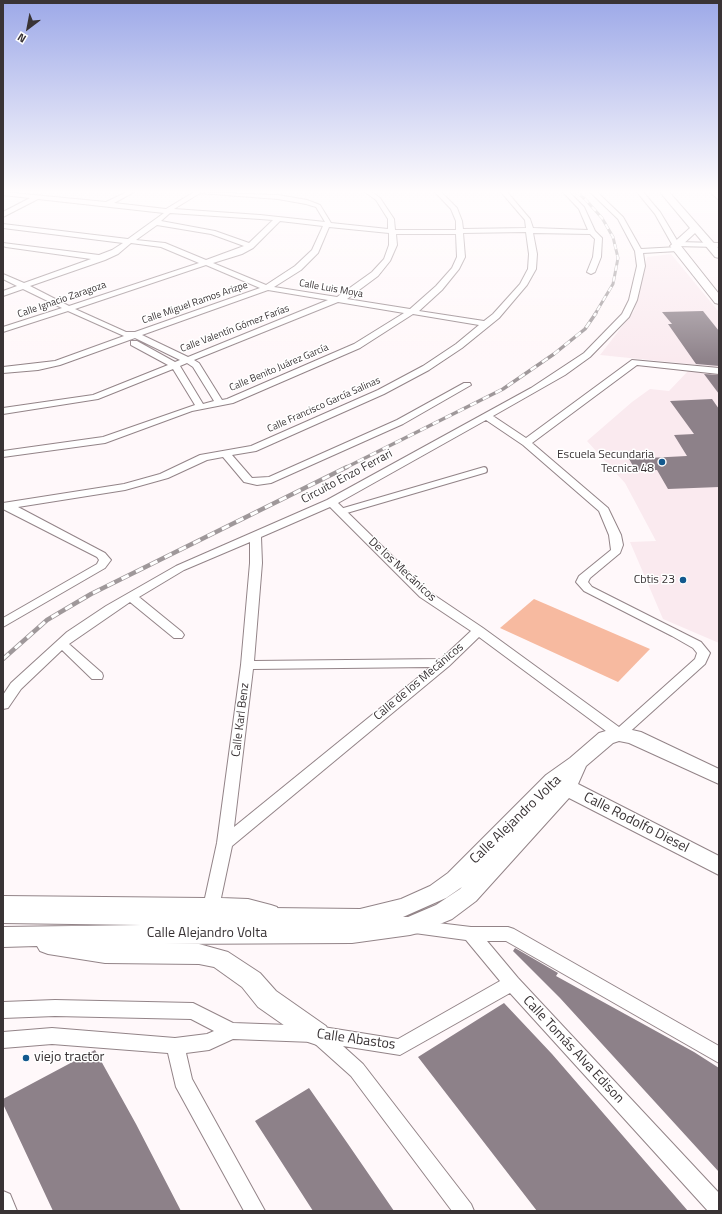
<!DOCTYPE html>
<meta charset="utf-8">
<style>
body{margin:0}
#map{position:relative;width:722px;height:1214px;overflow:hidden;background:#fff8fa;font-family:"Titillium Web",sans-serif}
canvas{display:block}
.frame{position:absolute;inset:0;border:4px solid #393335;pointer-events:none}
.north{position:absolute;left:8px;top:8px;width:40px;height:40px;-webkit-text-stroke:3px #fff;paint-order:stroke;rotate:212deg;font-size:11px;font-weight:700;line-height:16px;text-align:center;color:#393335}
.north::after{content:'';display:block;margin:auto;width:14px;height:18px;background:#393335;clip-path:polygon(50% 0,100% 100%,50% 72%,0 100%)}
</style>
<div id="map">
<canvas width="722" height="1214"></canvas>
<div class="frame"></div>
<div class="north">N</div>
</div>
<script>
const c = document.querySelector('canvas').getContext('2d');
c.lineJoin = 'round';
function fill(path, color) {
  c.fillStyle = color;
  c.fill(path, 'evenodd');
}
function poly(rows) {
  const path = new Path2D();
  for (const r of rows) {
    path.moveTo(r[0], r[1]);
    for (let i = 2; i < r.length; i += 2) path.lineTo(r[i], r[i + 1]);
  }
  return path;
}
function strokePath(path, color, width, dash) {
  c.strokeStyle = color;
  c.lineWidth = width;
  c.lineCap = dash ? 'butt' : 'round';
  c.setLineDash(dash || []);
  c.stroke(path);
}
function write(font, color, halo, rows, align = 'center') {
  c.font = font + ' "Titillium Web",sans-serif';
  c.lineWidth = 3;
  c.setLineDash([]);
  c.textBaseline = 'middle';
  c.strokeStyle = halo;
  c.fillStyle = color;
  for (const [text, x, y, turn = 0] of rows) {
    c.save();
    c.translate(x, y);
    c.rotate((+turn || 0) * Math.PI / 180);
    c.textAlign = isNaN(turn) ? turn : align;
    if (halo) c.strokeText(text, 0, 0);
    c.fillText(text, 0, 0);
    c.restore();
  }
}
fill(poly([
 [671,254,719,312,719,367,600,355,634,311,647,257],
 [688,371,719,374,719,643,663,619,630,542,656,541,625,483,587,441,632,402,650,389,669,391]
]), '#faeaef');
fill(poly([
 [534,599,650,649,618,682,500,628]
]), '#f7baa0');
fill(poly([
 [703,311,719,331,719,366,696,364,668,324,672,324,662,312],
 [704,374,719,375,719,394],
 [712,399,719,409,719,487,668,489,657,470,636,471,629,459,687,456,674,435,694,434,670,401],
 [515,948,558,973,556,976,694,1052,719,1068,719,1172,560,998,513,951],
 [504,1003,552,1054,688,1211,537,1211,418,1057],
 [95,1050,136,1124,181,1211,53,1211,3,1104,3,1099],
 [309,1088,348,1144,394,1211,313,1211,255,1121]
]), '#8d8189');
const lane = poly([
 [340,512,484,470]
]);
const street = poly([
 [3,192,106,202,127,192,134,192,114,203,166,209,194,192,278,195,307,200,320,205,331,223,388,229,388,219,376,200,365,192,372,192,380,198,394,219,395,230,456,230,456,221,451,209,435,192,441,192,457,208,462,221,463,229,526,228,525,220,501,192,507,192,530,219,533,228,588,230,579,209,563,192,569,192,584,207,595,231,602,238,601,257,595,272,591,274,587,272,593,257,595,239,590,234,533,233,537,254,536,269,527,285,499,318,462,348,429,370,384,394,256,451,232,455,252,478,269,477,397,420,464,383,470,383,471,385,403,424,271,483,257,485,244,482,223,457,207,460,168,478,125,490,18,507,105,553,111,560,105,568,3,627,3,618,97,564,99,560,97,557,3,509,3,503,124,484,160,474,200,455,251,446,378,390,423,366,456,344,479,325,413,314,360,348,233,403,192,411,105,443,3,457,3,451,103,437,195,405,173,369,98,399,3,414,3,408,93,395,168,365,131,345,131,341,137,341,175,362,180,360,135,338,60,365,38,370,3,373,3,367,55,361,124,336,68,311,3,332,3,327,62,308,23,289,3,296,3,291,17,286,3,279,3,274,24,283,91,259,6,247,3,246,3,243,99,255,112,250,123,243,3,228,3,224,128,239,164,213,38,199,3,217,3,212,30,198,3,195,3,192],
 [200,193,278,199,306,204,316,207,325,222,260,215,174,209,200,193],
 [170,213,260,219,273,220,249,243,215,231,161,221,170,213],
 [280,221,323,226,312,250,295,266,266,285,213,263,242,254,253,248,280,221],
 [157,225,211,234,244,246,206,260,165,243,136,240,157,225],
 [329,227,389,233,389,245,384,259,372,272,337,297,274,287,301,270,318,253,329,227],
 [526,232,529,254,528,269,520,284,493,314,484,321,419,311,442,290,459,269,465,257,463,233,526,232],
 [396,234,456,234,457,257,452,268,436,286,410,309,347,299,378,276,390,261,397,245,396,234],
 [131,243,161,247,199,263,69,306,30,286,105,260,118,254,131,243],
 [206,265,260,288,135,332,126,332,75,309,206,265],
 [268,290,328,300,188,357,142,335,268,290],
 [338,302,404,313,354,344,227,399,222,400,199,363,194,360,338,302],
 [187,363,193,367,214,401,203,404,180,366,187,363],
 [590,192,597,192,623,217,641,249,678,247,682,249,678,251,643,253,645,266,637,300,629,317,590,357,565,375,493,416,526,438,632,360,719,368,719,374,637,365,532,443,608,508,621,535,623,545,620,553,590,578,588,582,592,587,701,642,710,653,705,664,624,737,619,739,614,737,479,637,449,666,232,846,221,898,248,899,271,905,277,907,279,912,277,917,271,919,248,911,3,908,3,896,205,898,217,843,241,665,250,563,250,542,184,570,139,597,182,632,184,635,182,638,174,638,130,602,69,644,102,673,103,676,102,679,92,679,62,650,21,689,8,708,3,709,3,695,11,683,67,632,106,606,176,566,327,500,531,388,584,353,622,314,629,300,637,266,635,251,618,219,590,192],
 [486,420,523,445,599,511,609,535,611,550,579,576,576,582,584,591,672,636,693,648,697,653,695,659,619,727,483,628,428,591,338,503,486,420],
 [330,507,420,597,471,631,441,659,254,661,262,563,261,537,330,507],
 [431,667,234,827,253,669,431,667],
 [637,192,643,192,660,212,678,242,719,243,719,247,673,246,655,214,637,192],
 [710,192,716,192,719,194,719,200,710,192],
 [413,920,471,927,508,927,514,929,719,1046,719,1063,506,941,487,941,518,978,719,1193,719,1211,708,1211,510,993,400,1055,343,1046,363,1064,471,1204,474,1211,452,1211,351,1076,313,1042,233,1039,209,1050,186,1053,192,1079,265,1211,244,1211,176,1087,168,1053,52,1044,3,1048,3,1032,52,1028,175,1038,207,1034,214,1031,191,1019,55,1016,3,1018,3,1002,55,1000,193,1003,233,1023,317,1026,398,1039,500,981,466,940,407,932,405,927,407,922,413,920],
 [3,1191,10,1194,17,1211,3,1211,3,1191]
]);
const secondary = poly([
 [660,192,669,192,719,249,719,258,715,257,695,233,681,246,719,294,719,304,715,303,670,246,690,228,660,192],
 [619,727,641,732,719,769,719,784,629,743,619,741,613,743,586,766,578,784,719,856,719,875,569,798,476,901,452,919,418,933,410,935,352,943,164,944,199,944,228,952,260,973,276,991,326,1026,330,1034,326,1042,317,1045,308,1042,258,1007,242,987,214,967,199,964,105,963,48,954,40,951,37,946,3,947,3,927,141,925,3,923,3,905,360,909,401,899,430,886,448,873,546,775,570,758,599,733,619,727],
 [462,887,460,889,436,905,408,917,403,917,446,898,462,887]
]);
strokePath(lane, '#938488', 8);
strokePath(street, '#938488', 2);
strokePath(secondary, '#938488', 2);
strokePath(lane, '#fff', 5.5);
fill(street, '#fff');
fill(secondary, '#fff');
const railFar2 = poly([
 [576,192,585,199,602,218,613,237,618,258,613,284,595,314]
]);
const railFar1 = poly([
 [345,468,503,389,554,354,585,329,596,313]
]);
const rail = poly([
 [3,659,47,620,91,594,347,467]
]);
strokePath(railFar2, '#9f989a', 3);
strokePath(railFar1, '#9f989a', 3.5);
strokePath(rail, '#9f989a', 4.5);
strokePath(railFar2, '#fff', 2, [5.5]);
strokePath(railFar1, '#fff', 2.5, [7]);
strokePath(rail, '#fff', 3, [8]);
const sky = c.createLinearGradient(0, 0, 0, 362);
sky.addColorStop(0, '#9da9e8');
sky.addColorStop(0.53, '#fffcfd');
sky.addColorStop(1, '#fffcfd00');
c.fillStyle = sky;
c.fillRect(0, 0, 722, 362);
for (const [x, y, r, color] of [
 [662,462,4,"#12598e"],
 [683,580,4,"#12598e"],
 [26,1058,4,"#12598e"]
]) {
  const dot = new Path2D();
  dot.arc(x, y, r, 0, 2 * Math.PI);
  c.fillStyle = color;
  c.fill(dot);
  strokePath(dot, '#fff', 1.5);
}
write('10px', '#393335', '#fff', [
 ["Calle Luis Moya",331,289,10],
 ["Calle Ignacio Zaragoza",62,300,-19],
 ["Calle Miguel Ramos Arizpe",195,303,-19],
 ["Calle Valentín Gómez Farías",235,329,-21],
 ["Calle Benito Juárez García",279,368,-23],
 ["Calle Francisco García Salinas",324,405,-24]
]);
write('12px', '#393335', '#fff', [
 ["Escuela Secundaria",654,455],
 ["Tecnica 48",654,469],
 ["Cbtis 23",675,580]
], 'right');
write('12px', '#393335', '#fff', [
 ["Circuito Enzo Ferrari",347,477,-28],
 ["De los Mecánicos",402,570,43],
 ["Calle de los Mecánicos",419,682,-40],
 ["Calle Karl Benz",241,720,-83]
]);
write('14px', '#393335', '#fff', [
 ["Calle Alejandro Volta",516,820,-44],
 ["Calle Rodolfo Diesel",636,823,27],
 ["Calle Alejandro Volta",207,934],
 ["Calle Abastos",356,1040,8],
 ["Calle Tomás Alva Edison",573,1050,47]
]);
write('14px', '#393335', '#fff', [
 ["viejo tractor",34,1058]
], 'left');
</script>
